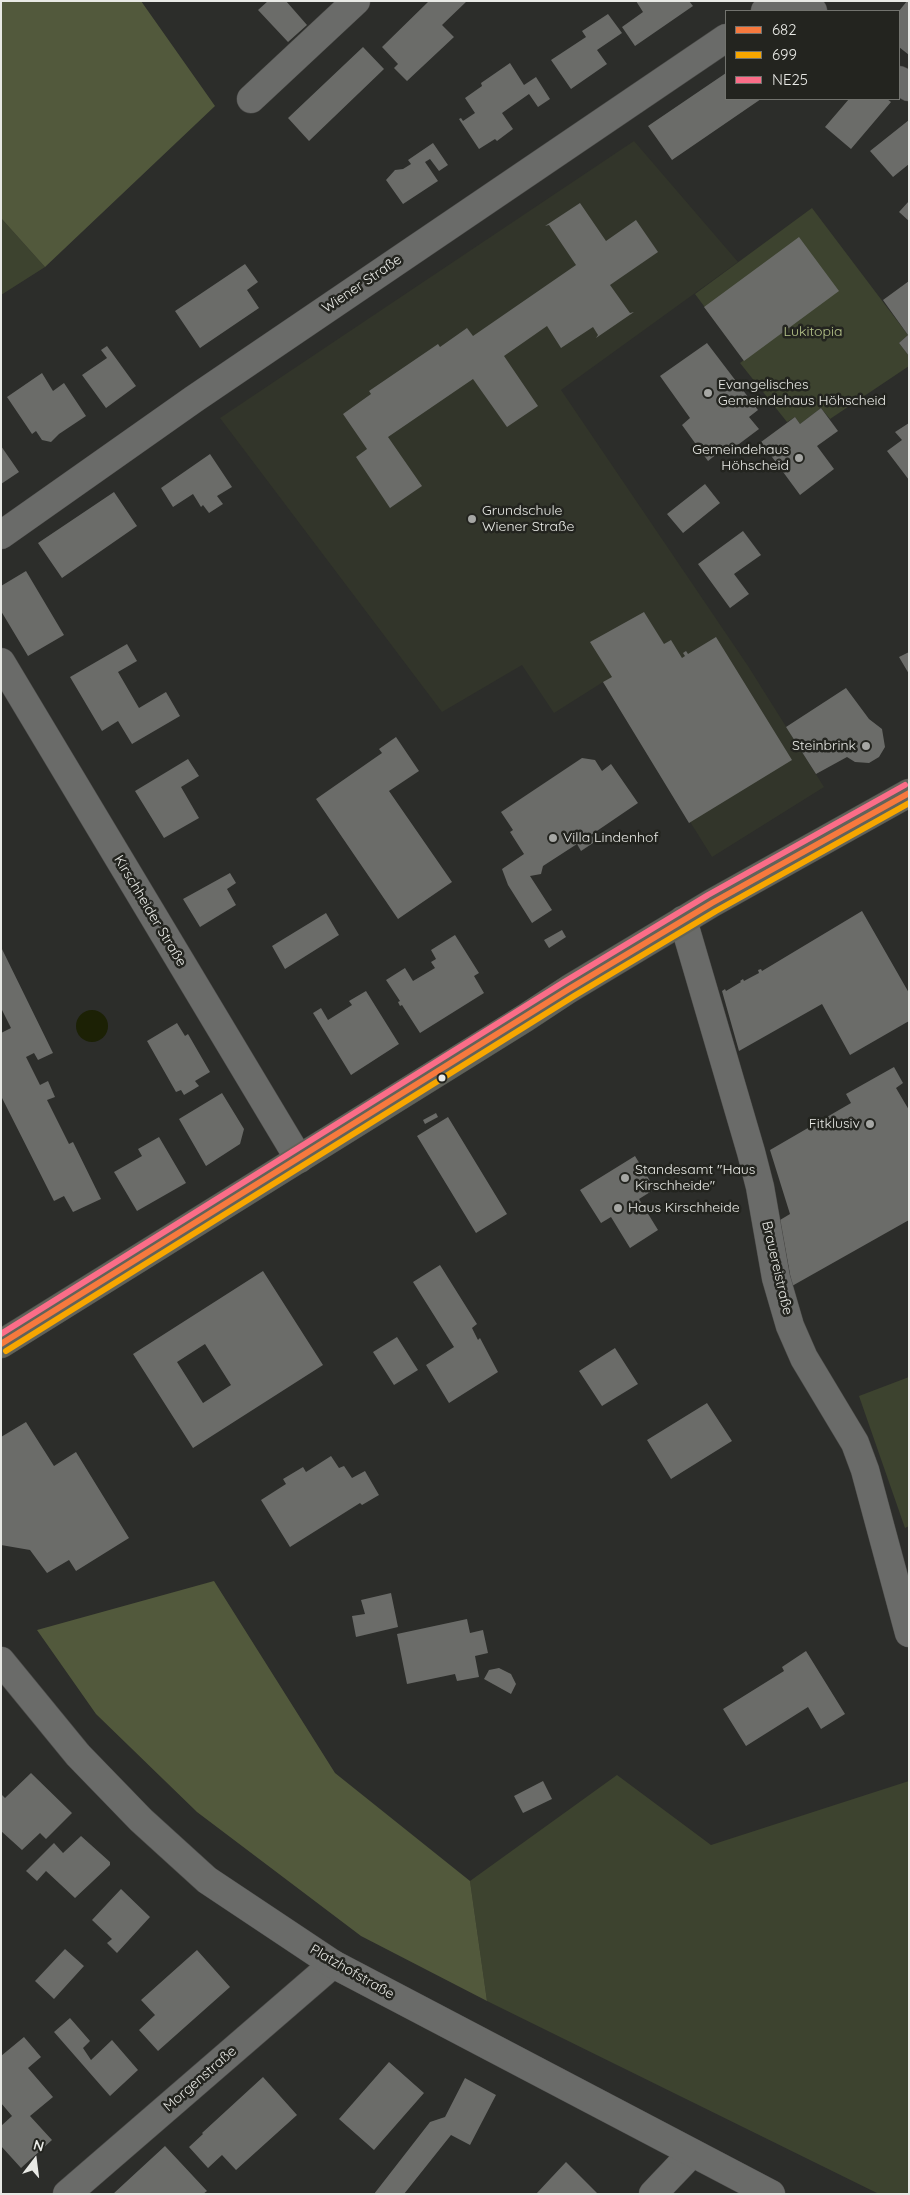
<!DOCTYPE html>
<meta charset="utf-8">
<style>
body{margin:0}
#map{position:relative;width:910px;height:2195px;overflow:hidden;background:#2c2d2a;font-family:Quicksand,sans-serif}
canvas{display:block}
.frame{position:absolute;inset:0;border:2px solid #e8e9e5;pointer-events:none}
.legend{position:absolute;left:725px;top:10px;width:175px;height:90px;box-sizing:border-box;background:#23241f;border:1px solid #72736e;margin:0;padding:6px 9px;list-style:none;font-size:15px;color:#e8e9e5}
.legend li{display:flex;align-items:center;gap:10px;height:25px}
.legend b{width:25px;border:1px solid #72736e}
.north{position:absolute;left:10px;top:2135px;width:50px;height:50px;-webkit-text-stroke:4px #23241f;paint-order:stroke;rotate:15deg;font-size:14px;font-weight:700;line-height:20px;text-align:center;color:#e8e9e5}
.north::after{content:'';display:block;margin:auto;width:18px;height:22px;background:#e8e9e5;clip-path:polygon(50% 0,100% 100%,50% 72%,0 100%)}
</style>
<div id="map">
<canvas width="910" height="2195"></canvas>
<div class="frame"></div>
<ul class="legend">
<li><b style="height:6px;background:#f6793e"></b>682</li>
<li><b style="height:6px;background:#f7a600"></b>699</li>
<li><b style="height:6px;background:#fb6d88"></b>NE25</li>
</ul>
<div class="north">N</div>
</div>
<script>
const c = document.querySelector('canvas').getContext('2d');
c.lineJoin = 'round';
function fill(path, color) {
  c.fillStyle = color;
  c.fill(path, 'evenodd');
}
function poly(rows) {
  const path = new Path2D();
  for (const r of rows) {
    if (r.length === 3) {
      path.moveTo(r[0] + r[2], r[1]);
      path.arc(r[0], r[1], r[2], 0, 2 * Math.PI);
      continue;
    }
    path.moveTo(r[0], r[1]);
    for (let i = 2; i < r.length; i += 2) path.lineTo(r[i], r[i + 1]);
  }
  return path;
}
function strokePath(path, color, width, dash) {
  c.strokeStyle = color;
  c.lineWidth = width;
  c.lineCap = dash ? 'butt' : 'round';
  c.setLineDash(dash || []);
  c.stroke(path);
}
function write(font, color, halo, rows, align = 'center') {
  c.font = font + ' Quicksand,sans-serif';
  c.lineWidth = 5;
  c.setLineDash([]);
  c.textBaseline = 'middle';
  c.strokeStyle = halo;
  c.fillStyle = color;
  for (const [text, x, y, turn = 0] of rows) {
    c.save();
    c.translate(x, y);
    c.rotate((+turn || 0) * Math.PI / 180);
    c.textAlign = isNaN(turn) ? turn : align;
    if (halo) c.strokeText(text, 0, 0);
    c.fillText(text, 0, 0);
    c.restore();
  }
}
fill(poly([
 [634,141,738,262,561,390,748,666,824,787,712,857,603,682,554,713,522,665,442,712,220,418]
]), '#32352a');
fill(poly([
 [812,208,908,335,899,343,909,356,909,366,830,419,821,408,800,424,795,417,787,422,740,363,744,360,695,294],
 [1,218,45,267,1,295],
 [909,1377,909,1526,905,1528,859,1396],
 [617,1775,711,1845,909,1781,909,2194,879,2194,487,2001,470,1881]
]), '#3d432f');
fill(poly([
 [1,1,141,1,215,106,45,267,1,218],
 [214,1581,335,1773,470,1881,487,2001,361,1936,197,1812,96,1714,37,1630]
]), '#52593c');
fill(poly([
 [92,1026,16]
]), '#1c2105');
fill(poly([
 [268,1,286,1,307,25,288,42,258,10],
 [429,1,467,1,442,25,454,37,407,81,394,68,398,64,382,47],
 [636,1,689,1,693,6,635,46,622,27,643,12],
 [907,1,909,2,909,55,899,47,899,11],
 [608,14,622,33,597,50,607,64,571,89,551,60,586,37,582,31],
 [363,47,384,69,309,141,288,118],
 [510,63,524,85,536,77,550,99,538,107,529,94,502,113,513,129,497,141,495,139,479,149,459,119,461,118,463,121,475,113,465,98,482,86,481,83],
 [726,73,726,99,761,99,672,160,648,126],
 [849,99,887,99,891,102,851,149,825,127],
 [909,120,909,164,893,177,870,151],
 [433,143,448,165,439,171,430,159,425,162,438,181,403,204,386,180,395,170,403,169,411,164,408,160],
 [909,201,909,221,899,212],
 [580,203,606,241,636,220,658,252,610,285,630,313,634,312,596,338,598,335,593,327,561,348,547,326,504,356,538,406,507,427,473,379,388,437,422,486,390,508,356,457,367,449,343,414,371,394,369,391,438,344,440,347,467,328,473,336,576,265,549,225,545,226],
 [799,237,839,291,744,361,704,307],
 [245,264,258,282,247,290,259,308,200,348,175,311],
 [909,281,909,356,899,343,908,335,883,300],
 [707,343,758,410,749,417,759,429,727,453,723,449,708,461,682,425,690,418,660,376],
 [107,346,136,386,106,408,82,375,107,358,101,350],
 [42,373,53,391,64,383,86,416,59,434,51,442,42,440,36,431,32,434,7,397],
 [821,408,838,431,817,446,834,469,800,495,761,442,795,417,800,424],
 [909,423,909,480,887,451,902,440,895,432],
 [1,446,19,472,1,484],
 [210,454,232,487,217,496,223,504,209,513,203,505,201,507,193,494,173,507,161,488],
 [705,484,720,503,683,533,667,514],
 [114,492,137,526,62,578,38,543],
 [743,531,761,555,734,574,749,594,730,608,698,564],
 [26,571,64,635,28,656,1,611,1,586],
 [644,612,664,644,671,640,682,658,685,656,683,653,686,651,688,654,716,637,792,760,689,823,603,682,612,677,590,642],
 [127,644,137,661,118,672,139,708,166,692,180,716,132,744,118,721,102,731,70,677],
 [909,652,909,674,899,657],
 [846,688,869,719,882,729,885,747,879,757,869,763,855,762,847,757,816,774,786,727],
 [396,737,419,771,389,791,452,882,398,919,316,799,382,753,379,749],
 [582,758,595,760,602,771,611,764,638,803,591,835,596,841,581,851,577,844,543,866,541,874,530,876,552,910,532,923,508,885,502,869,524,854,510,832,513,830,501,812],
 [188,759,199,776,181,787,199,818,164,838,135,791],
 [230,873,236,883,227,889,236,905,200,927,183,899],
 [862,911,909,993,909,1021,850,1055,822,1004,739,1051,722,991,725,989,726,991,741,982,740,981,743,979,744,981,759,973,758,970,761,969,762,971],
 [326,913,339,935,285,969,272,946],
 [562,930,566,937,549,948,544,940],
 [455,935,479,973,474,976,484,993,420,1033,402,1005,400,1006,398,1002,400,1001,386,980,405,968,413,981,435,968,431,962,436,959,431,950],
 [1,947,53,1053,38,1060,34,1053,26,1057,40,1085,48,1081,55,1097,47,1100,69,1144,73,1142,101,1199,73,1212,64,1196,54,1201,1,1096,1,1033,11,1028,1,1008],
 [366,991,399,1044,351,1075,313,1013,321,1008,328,1020,352,1005,349,1001],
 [177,1023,185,1036,188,1034,210,1072,195,1081,199,1086,184,1095,181,1090,176,1092,147,1041],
 [894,1067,903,1083,896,1088,909,1110,909,1220,792,1286,780,1220,790,1214,770,1150,851,1103,846,1094],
 [222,1093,244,1129,240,1144,206,1166,179,1119],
 [436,1113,438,1117,425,1124,423,1120],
 [448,1117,507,1214,476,1233,417,1136],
 [159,1137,186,1183,137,1211,114,1172,142,1156,138,1149],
 [635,1156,655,1189,639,1199,658,1230,630,1248,611,1217,601,1223,580,1190],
 [440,1265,477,1324,472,1328,478,1340,480,1338,498,1372,449,1403,426,1365,454,1347,413,1282],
 [263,1271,323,1365,193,1448,133,1354],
 [205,1344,231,1385,203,1403,177,1362],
 [397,1337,418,1370,394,1385,373,1352],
 [615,1348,638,1384,602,1406,579,1371],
 [707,1403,732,1441,671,1479,647,1440],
 [26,1422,54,1466,76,1452,129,1538,76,1571,69,1560,47,1573,30,1550,1,1545,1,1437],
 [331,1456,339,1468,344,1466,352,1478,365,1471,379,1495,362,1505,360,1503,290,1547,261,1500,286,1484,283,1479,303,1467,306,1472],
 [391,1593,398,1627,356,1637,352,1616,365,1614,361,1600],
 [467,1619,470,1633,483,1630,488,1653,475,1656,479,1677,457,1681,455,1674,407,1684,397,1634],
 [806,1651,845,1714,821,1729,808,1707,746,1746,723,1709,784,1671,782,1667],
 [499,1668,511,1674,516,1684,511,1694,484,1679,489,1670],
 [31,1773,72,1813,46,1839,40,1833,22,1850,1,1831,1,1794,5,1798],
 [543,1781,552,1799,523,1813,514,1796],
 [81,1836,110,1862,110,1865,75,1898,46,1871,37,1881,26,1871,54,1843,63,1853],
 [121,1889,150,1917,117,1953,107,1943,112,1939,92,1920],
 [65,1949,84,1966,54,1999,35,1981],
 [197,1950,230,1987,158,2051,139,2030,155,2015,141,2000],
 [70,2018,90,2041,83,2048,91,2060,112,2040,138,2070,110,2096,54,2032],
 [24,2037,41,2057,28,2068,53,2097,30,2116,52,2140,21,2168,1,2146,1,2126,12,2116,1,2103,1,2056],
 [389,2062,424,2093,374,2150,339,2119],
 [263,2077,297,2115,236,2170,222,2155,208,2168,189,2147,203,2134,202,2133],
 [465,2078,496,2095,470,2145,451,2135,404,2194,374,2194,430,2122,445,2117],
 [165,2146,207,2191,203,2194,113,2194],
 [566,2162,598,2194,536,2194]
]), '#6b6c69');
const minor = poly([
 [800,1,813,11],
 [765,11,780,1],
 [899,80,909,87],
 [251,99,356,1],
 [1,535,194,399,726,38],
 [1,662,299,1159],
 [683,920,751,1152,760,1187,776,1278,790,1326,804,1358,855,1443,865,1470,909,1633],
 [67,2194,333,1964],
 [653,2194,692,2153]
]);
const secondary = poly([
 [1,1661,78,1755,141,1820,207,1880,333,1964,771,2194]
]);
const primary = poly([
 [1,1344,525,1018,569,989,712,903,909,793]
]);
strokePath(minor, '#4b4b49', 29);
strokePath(secondary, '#4b4b49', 29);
strokePath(primary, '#4b4b49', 29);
strokePath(minor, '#6a6b69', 28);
strokePath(secondary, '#6a6b69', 28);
strokePath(primary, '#61635a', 28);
strokePath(poly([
 [1,1344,569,989,712,903,909,793]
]), '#f6793e', 6);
strokePath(poly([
 [6,1351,574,996,716,911,909,803]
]), '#f7a600', 6);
strokePath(poly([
 [1,1334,564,982,708,895,905,785]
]), '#fb6d88', 6);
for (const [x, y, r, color] of [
 [708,393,5,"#a6a7a4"],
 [799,458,5,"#a6a7a4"],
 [472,519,5,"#a6a7a4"],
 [866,746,5,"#a6a7a4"],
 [553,838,5,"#a6a7a4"],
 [442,1078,4.5,"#e8e9e5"],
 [870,1124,5,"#a6a7a4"],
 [625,1178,5,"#a6a7a4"],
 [618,1208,5,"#a6a7a4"]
]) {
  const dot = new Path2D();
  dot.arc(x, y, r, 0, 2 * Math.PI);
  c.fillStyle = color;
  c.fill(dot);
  strokePath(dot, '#23241f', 2);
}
write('14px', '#e8e9e5', '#23241f', [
 ["Wiener Straße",362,284,-34],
 ["Kirschheider Straße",150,911,59],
 ["Brauereistraße",777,1268,77],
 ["Platzhofstraße",352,1972,30],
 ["Morgenstraße",200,2079,-41]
]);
write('14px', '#b8c68b', '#23241f', [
 ["Lukitopia",813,332]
]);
write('14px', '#e8e9e5', '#23241f', [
 ["Evangelisches",718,385],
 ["Gemeindehaus Höhscheid",718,401],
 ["Gemeindehaus",789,450,"right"],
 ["Höhscheid",789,466,"right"],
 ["Grundschule",482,511],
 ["Wiener Straße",482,527],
 ["Steinbrink",856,746,"right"],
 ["Villa Lindenhof",563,838],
 ["Fitklusiv",860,1124,"right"],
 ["Standesamt \"Haus",635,1170],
 ["Kirschheide\"",635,1186],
 ["Haus Kirschheide",628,1208]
], 'left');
</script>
